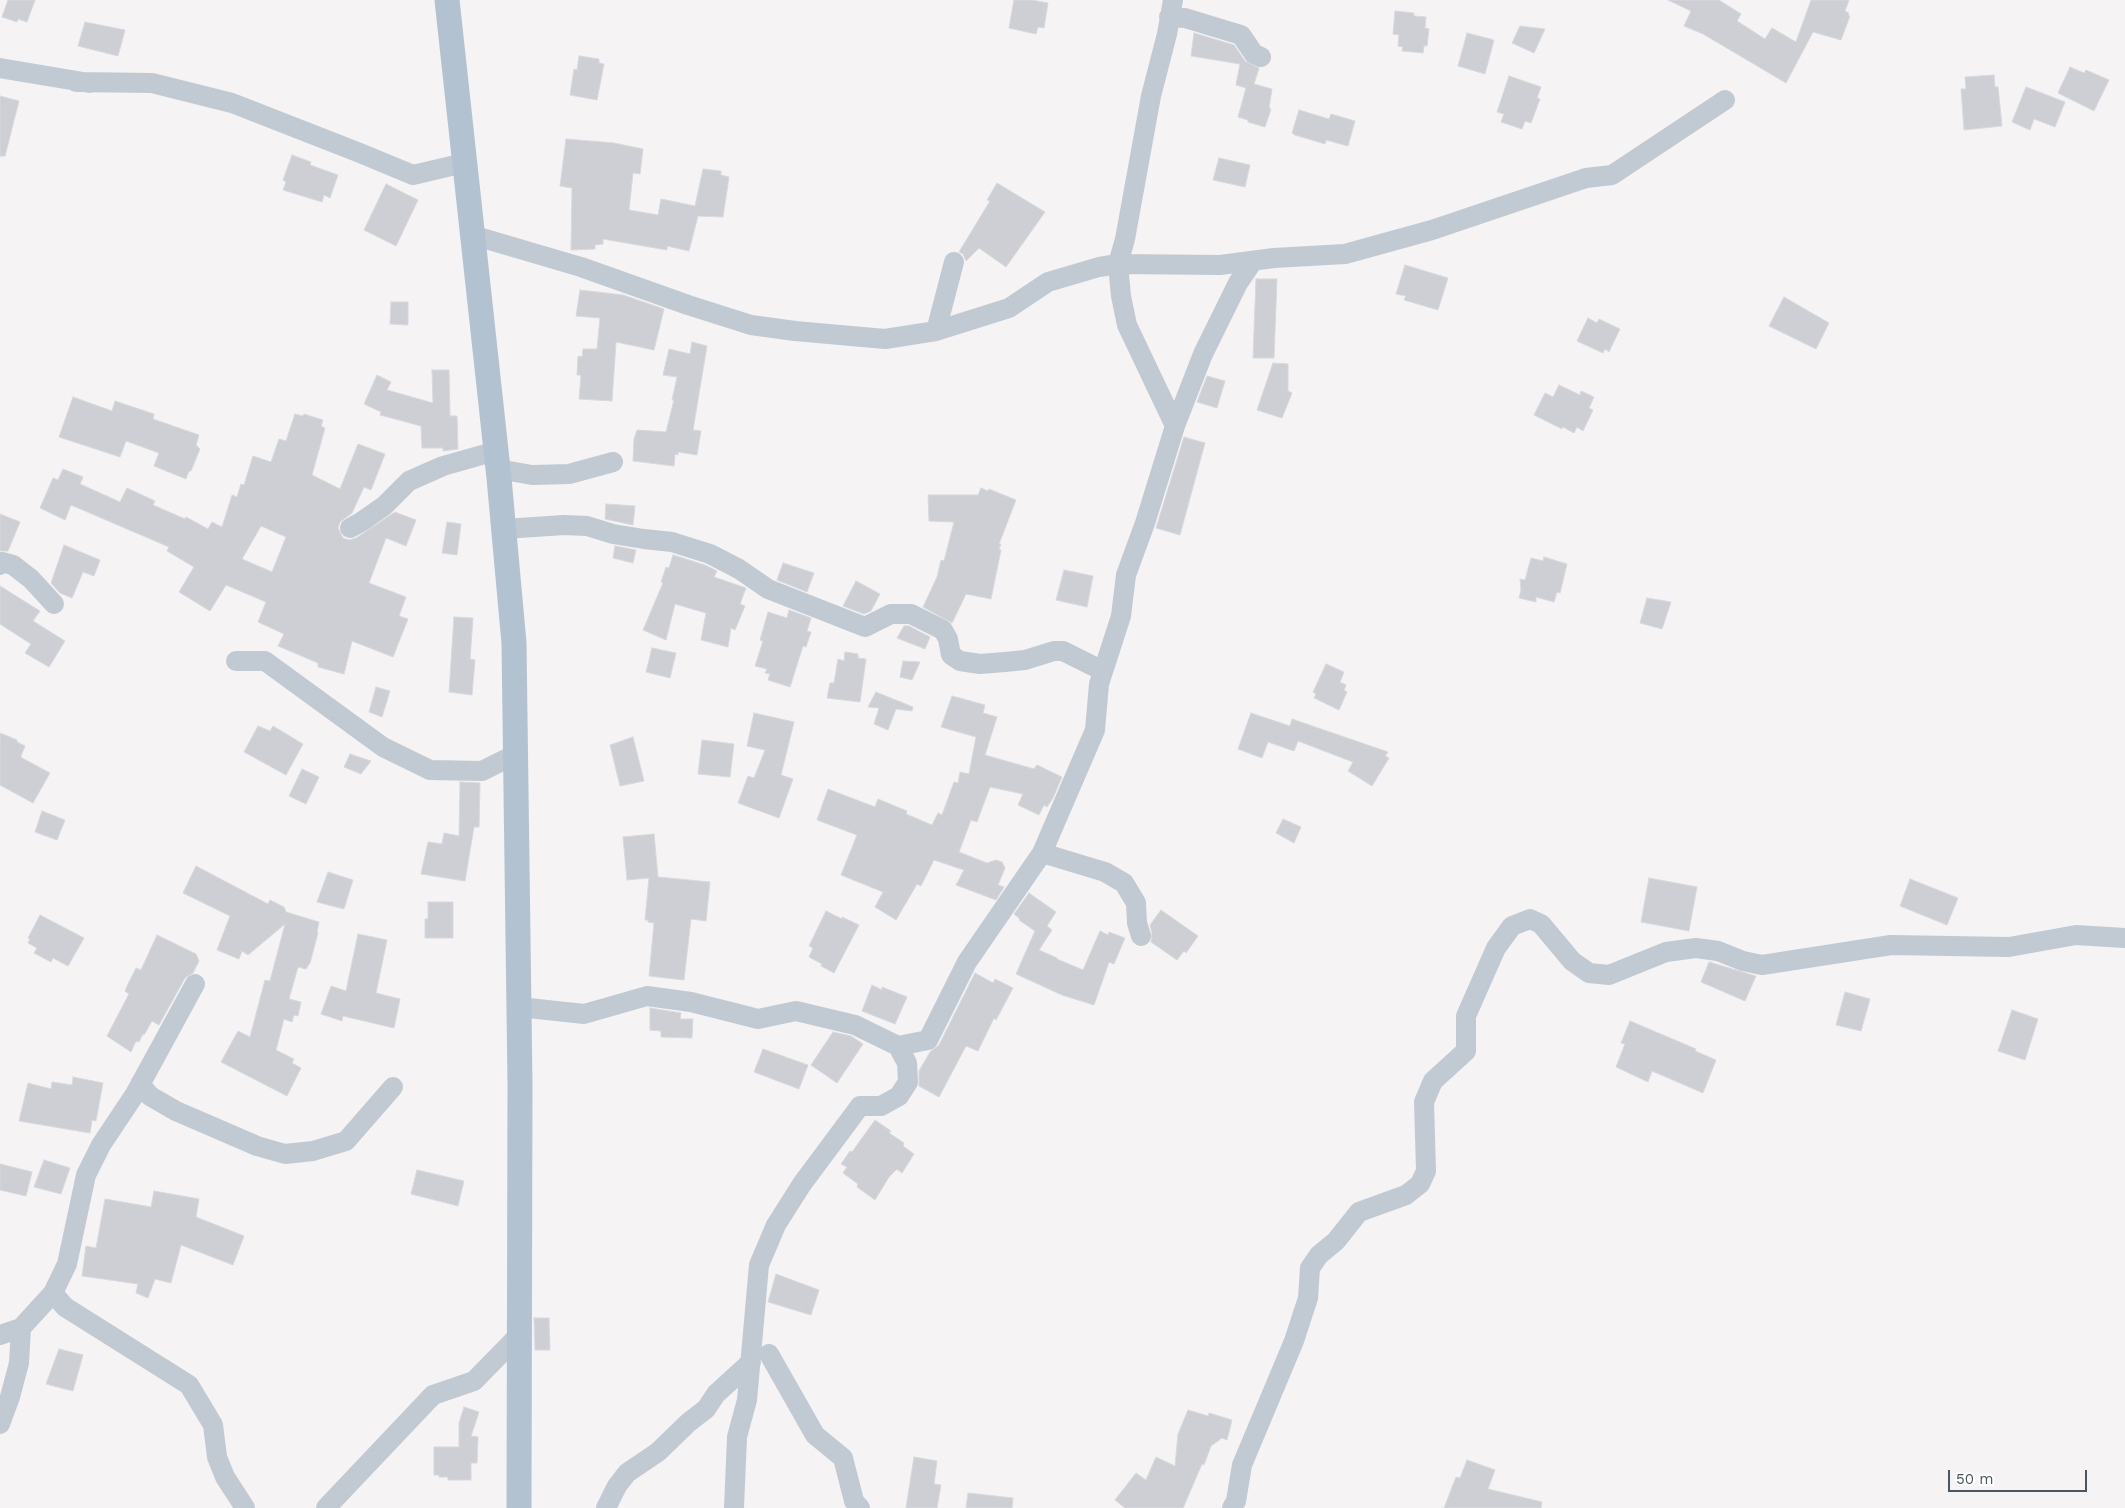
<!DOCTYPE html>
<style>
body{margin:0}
#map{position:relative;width:2125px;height:1508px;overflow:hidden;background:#f5f3f3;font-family:"Work Sans",sans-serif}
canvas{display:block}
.scale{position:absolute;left:1948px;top:1470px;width:139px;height:22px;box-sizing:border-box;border:2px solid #4a5661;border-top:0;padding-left:6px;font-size:15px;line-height:18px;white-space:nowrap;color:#4a5661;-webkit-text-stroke:4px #fff;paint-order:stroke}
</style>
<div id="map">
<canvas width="2125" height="1508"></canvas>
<div class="scale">50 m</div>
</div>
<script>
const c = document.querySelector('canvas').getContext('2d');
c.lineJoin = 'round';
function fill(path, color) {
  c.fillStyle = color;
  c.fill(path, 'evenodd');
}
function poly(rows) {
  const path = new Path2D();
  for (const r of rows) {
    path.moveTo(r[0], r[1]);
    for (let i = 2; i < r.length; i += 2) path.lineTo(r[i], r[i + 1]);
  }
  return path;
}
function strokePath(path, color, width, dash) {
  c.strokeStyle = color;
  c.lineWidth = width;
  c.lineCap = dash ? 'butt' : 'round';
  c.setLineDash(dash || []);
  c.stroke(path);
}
const building = poly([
 [8,0,35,0,27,22,18,19,17,22,2,17,8,0],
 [1014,0,1032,0,1048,3,1044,28,1038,27,1036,34,1009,28,1014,0],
 [1668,0,1719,0,1741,14,1737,21,1765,39,1772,28,1796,42,1811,0,1849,0,1845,11,1849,13,1848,15,1850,16,1841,40,1813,32,1786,83,1703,34,1684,26,1691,11,1668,0],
 [1395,11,1414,13,1414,16,1426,17,1425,28,1429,29,1427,46,1424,46,1423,53,1402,51,1403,47,1398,46,1399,35,1393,34,1395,11],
 [85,22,125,30,118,56,78,46,85,22],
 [1520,26,1545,29,1534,53,1512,43,1520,26],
 [1194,33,1234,45,1245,61,1259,68,1254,84,1272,89,1269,108,1271,109,1265,127,1248,122,1248,120,1238,117,1246,88,1236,85,1240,64,1191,56,1194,33],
 [1467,33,1494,40,1485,74,1458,66,1467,33],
 [579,56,599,59,599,63,604,64,597,100,570,95,574,69,577,70,579,56],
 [2070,67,2084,73,2086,70,2109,80,2094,111,2058,93,2070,67],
 [1994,75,1995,87,1998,87,2002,126,1964,130,1961,89,1966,89,1965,77,1994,75],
 [1509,76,1541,87,1537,98,1540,99,1531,123,1525,121,1522,129,1501,122,1504,114,1497,112,1509,76],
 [2026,87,2065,102,2055,127,2034,119,2030,130,2012,122,2026,87],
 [0,96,19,101,5,156,0,156,0,96],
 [1299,110,1329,119,1331,114,1355,121,1348,146,1326,140,1325,144,1295,135,1292,133,1299,110],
 [566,139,614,143,643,149,640,174,633,173,629,210,658,215,661,199,695,206,703,169,721,171,721,175,729,177,723,217,698,216,689,251,667,246,667,250,603,239,603,244,595,245,595,249,571,250,572,188,560,186,566,139],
 [292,155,311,162,310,165,338,175,330,198,324,195,322,202,283,190,286,182,283,180,292,155],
 [1219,158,1250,165,1245,187,1213,180,1219,158],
 [997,183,1045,212,1006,267,979,248,966,261,963,254,959,252,990,201,987,200,997,183],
 [386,184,418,200,396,246,364,230,386,184],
 [1405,265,1448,278,1438,310,1404,300,1406,296,1396,294,1405,265],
 [1256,279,1277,279,1274,358,1253,358,1256,279],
 [580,290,623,295,664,309,654,350,616,342,612,401,579,399,581,375,577,375,578,356,582,357,583,349,597,349,600,318,576,316,580,290],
 [1784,297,1829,323,1816,349,1769,326,1784,297],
 [391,302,408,302,408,325,390,324,391,302],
 [1588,318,1597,323,1599,319,1620,329,1609,352,1605,349,1603,353,1577,341,1588,318],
 [692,342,707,346,693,430,701,431,697,455,678,452,678,455,675,454,674,466,633,461,634,439,637,430,666,432,674,400,672,400,677,377,663,375,669,349,690,354,692,342],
 [1273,363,1288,364,1288,391,1292,393,1282,418,1257,410,1273,363],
 [432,370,449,370,450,416,457,416,458,449,443,451,443,448,422,448,421,426,380,415,381,412,364,404,377,375,391,382,387,390,433,403,432,370],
 [1207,376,1225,381,1217,408,1197,402,1207,376],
 [1559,385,1580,395,1581,391,1594,397,1589,408,1593,410,1583,431,1577,427,1574,433,1563,427,1562,429,1534,415,1545,393,1553,397,1559,385],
 [73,397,112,411,115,401,154,414,153,419,199,435,196,445,200,449,191,471,189,471,186,479,154,466,159,453,126,441,120,457,59,437,73,397],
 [295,414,303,416,304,414,323,420,321,426,325,428,312,475,340,489,358,444,385,454,371,490,364,487,352,513,340,522,338,528,343,538,349,540,356,538,395,512,416,520,406,546,386,538,369,583,406,597,399,616,408,619,393,657,352,641,344,674,318,667,318,663,278,646,284,634,258,622,266,602,226,585,210,611,179,592,194,567,167,551,169,547,71,505,65,520,40,508,53,478,58,480,63,469,83,477,80,484,120,502,127,488,155,501,153,505,185,519,186,517,208,529,212,522,222,527,232,495,237,497,241,484,244,485,253,456,271,462,279,439,286,441,295,414],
 [261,526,286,537,272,572,242,559,261,526],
 [1184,437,1205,443,1180,535,1156,528,1184,437],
 [981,488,988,491,989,489,1016,500,999,544,1001,544,999,549,1001,550,991,599,966,594,952,623,923,607,937,577,941,560,944,561,954,522,929,521,928,495,978,495,981,488],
 [606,504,635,506,633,525,605,519,606,504],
 [0,514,20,522,8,551,0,551,0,514],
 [447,522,461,524,457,555,442,553,447,522],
 [64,545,100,560,94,576,83,572,72,598,60,593,51,583,64,545],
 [615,546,636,550,633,563,613,558,615,546],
 [673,555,705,565,717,571,714,577,746,588,740,604,745,606,735,630,731,628,728,647,701,640,706,613,675,604,666,640,643,630,663,583,661,582,666,567,669,568,673,555],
 [1544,557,1567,564,1560,593,1557,592,1554,602,1536,597,1536,602,1519,598,1521,590,1520,579,1525,580,1531,558,1543,561,1544,557],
 [783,563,814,573,807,592,777,580,783,563],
 [1064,570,1093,576,1087,607,1056,600,1064,570],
 [856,581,880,594,871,611,864,614,843,606,856,581],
 [0,586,40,611,33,621,65,641,49,667,25,653,31,644,0,624,0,586],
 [1647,598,1671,602,1662,629,1640,623,1647,598],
 [789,610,811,618,807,631,811,632,806,647,803,646,790,687,768,680,770,674,765,673,767,669,755,666,763,641,760,640,768,612,787,618,789,610],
 [454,617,473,618,470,659,475,660,472,695,449,692,454,617],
 [904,626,909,626,930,637,925,649,897,638,904,626],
 [652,648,676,653,670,678,646,672,652,648],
 [845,652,858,654,858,658,866,659,860,702,827,698,830,683,834,683,838,659,844,661,845,652],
 [903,661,920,662,912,680,900,677,903,661],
 [1326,664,1344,672,1340,682,1346,685,1344,690,1347,692,1339,710,1314,698,1316,694,1313,692,1326,664],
 [376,687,390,691,382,717,369,712,376,687],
 [876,692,913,707,912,711,896,709,888,730,874,724,879,708,868,707,876,692],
 [952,696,985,705,983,713,997,717,985,755,1034,769,1037,765,1062,777,1053,798,1047,807,1044,805,1039,815,1018,805,1023,794,990,787,977,822,971,820,959,852,987,863,996,860,1002,862,1005,868,998,885,1004,887,996,900,956,885,964,870,934,860,921,886,917,884,896,920,875,907,883,892,841,875,857,835,817,820,828,789,875,807,878,799,907,811,906,814,932,825,938,813,942,815,954,782,958,783,960,772,969,774,976,737,941,727,952,696],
 [754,713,794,722,781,775,793,779,779,818,738,803,748,776,754,778,765,750,747,746,754,713],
 [1251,713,1290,726,1292,719,1388,752,1385,756,1389,758,1372,786,1348,771,1353,762,1298,741,1294,751,1268,742,1262,758,1238,749,1251,713],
 [258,726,270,731,273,726,303,744,286,775,244,752,258,726],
 [0,733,17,740,17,742,25,746,21,756,22,758,50,773,33,803,0,785,0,733],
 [633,737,644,781,620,786,610,745,633,737],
 [702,740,734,744,730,777,698,774,702,740],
 [350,754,371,761,361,774,344,767,350,754],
 [302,769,319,777,306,804,289,796,302,769],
 [460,782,480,783,479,827,474,827,465,881,421,874,428,842,442,844,444,833,459,836,460,782],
 [42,811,65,820,57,840,35,832,42,811],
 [1283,819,1301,827,1294,843,1276,833,1283,819],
 [654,834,658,877,710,882,706,921,691,919,684,980,649,976,654,923,648,922,648,920,645,920,649,878,627,880,623,837,654,834],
 [196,866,268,904,270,900,284,907,286,912,319,922,317,932,318,933,310,963,306,969,298,967,289,999,301,1002,298,1016,294,1015,292,1022,284,1019,276,1050,294,1059,292,1063,301,1068,287,1096,221,1062,238,1031,250,1037,265,980,270,981,285,924,248,955,242,951,239,959,217,950,230,916,183,893,196,866],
 [328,872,353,880,344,909,317,902,328,872],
 [1649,878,1697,887,1689,931,1641,922,1649,878],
 [1910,879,1958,898,1947,925,1900,906,1910,879],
 [1029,893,1056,912,1047,926,1052,930,1039,950,1057,958,1057,959,1083,970,1100,931,1108,935,1109,932,1125,938,1114,964,1109,962,1094,1005,1062,995,1016,974,1035,931,1019,920,1020,919,1014,914,1029,893],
 [428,902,453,902,453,938,425,938,425,919,428,919,428,902],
 [1161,910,1198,936,1186,953,1184,951,1177,960,1151,942,1152,933,1150,925,1161,910],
 [826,911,842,919,842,917,859,925,834,973,821,966,822,964,809,957,813,948,809,946,826,911],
 [40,915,84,938,68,966,53,958,51,962,34,953,37,948,28,943,30,939,28,938,40,915],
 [358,934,387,940,376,993,400,999,394,1028,343,1016,342,1021,321,1014,331,986,346,991,358,934],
 [157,935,196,954,199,961,193,973,185,978,160,1023,159,1025,152,1021,144,1035,143,1034,139,1042,136,1041,131,1052,107,1036,129,994,125,991,128,984,136,968,141,970,157,935],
 [1709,962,1756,976,1745,1001,1701,982,1709,962],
 [975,973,993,983,995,979,1013,988,996,1020,994,1018,978,1051,966,1046,939,1097,919,1086,919,1071,930,1052,939,1045,975,973],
 [872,985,882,990,882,987,907,997,895,1024,862,1011,872,985],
 [1845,992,1870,999,1861,1031,1836,1025,1845,992],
 [650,1008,681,1013,680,1019,693,1019,692,1038,661,1037,661,1031,650,1030,650,1008],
 [2012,1010,2038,1019,2025,1060,1998,1051,2012,1010],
 [1630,1021,1682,1043,1696,1049,1695,1051,1716,1060,1703,1093,1652,1071,1648,1082,1616,1067,1625,1044,1621,1043,1630,1021],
 [833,1032,851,1036,863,1044,837,1083,811,1065,833,1032],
 [763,1049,808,1065,799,1089,754,1072,763,1049],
 [73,1077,103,1083,96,1121,92,1120,90,1133,19,1121,28,1083,51,1089,52,1082,72,1085,73,1077],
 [875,1120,891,1131,889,1133,904,1143,903,1146,914,1154,902,1173,897,1169,889,1177,875,1200,857,1187,858,1184,843,1173,847,1167,841,1164,850,1151,852,1152,875,1120],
 [44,1160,70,1168,61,1194,34,1187,44,1160],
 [0,1164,32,1172,26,1196,0,1190,0,1164],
 [417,1170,464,1181,458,1206,411,1194,417,1170],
 [154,1191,199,1199,196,1217,244,1236,233,1265,181,1245,171,1283,155,1279,148,1298,136,1293,138,1284,82,1276,86,1246,96,1248,105,1199,151,1207,154,1191],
 [776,1274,819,1290,811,1315,768,1302,776,1274],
 [534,1318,549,1318,550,1350,535,1350,534,1318],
 [59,1349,83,1355,73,1391,46,1384,59,1349],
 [464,1407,479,1412,471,1436,478,1437,477,1463,471,1463,471,1480,448,1480,448,1477,439,1477,439,1475,434,1475,434,1447,459,1447,459,1423,464,1407],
 [1188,1410,1208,1416,1209,1413,1232,1420,1227,1440,1222,1438,1211,1446,1204,1465,1202,1464,1183,1508,1125,1508,1115,1500,1136,1473,1146,1480,1156,1457,1175,1466,1178,1434,1188,1410],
 [914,1457,937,1461,934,1484,941,1485,937,1508,906,1508,914,1457],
 [1467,1460,1495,1470,1488,1489,1542,1502,1541,1508,1444,1508,1456,1477,1460,1478,1467,1460],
 [968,1493,1013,1498,1012,1508,966,1508,968,1493]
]);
fill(building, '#cdcfd5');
strokePath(building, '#d7d9de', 1);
strokePath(poly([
 [1169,17,1185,18,1241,35,1254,54,1261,57],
 [0,68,89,83],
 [76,82,152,83,232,103,360,153,413,175,464,163],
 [472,235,581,267,688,305,751,325,795,331,885,339,936,331,1009,308,1048,282,1099,267,1118,264,1220,265,1274,258,1345,254,1432,230,1586,178,1612,175,1725,100],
 [936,331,954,262],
 [1175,426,1203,354,1238,283,1253,261],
 [498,469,532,475,569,474,613,462],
 [350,528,361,522,384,506,409,481,443,466,496,451],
 [504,529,564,525,587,526,613,534,644,539,672,542,710,554,739,569,768,589,865,627,891,614,911,614,943,630,948,639,951,655,960,661,980,664,1005,662,1025,660,1054,651,1063,651,1103,671],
 [0,565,2,562,13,565,31,579,54,604],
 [236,661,265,661,383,747,430,770,482,771,516,754],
 [1042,853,1105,872,1124,883,1136,903,1137,923,1141,936],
 [519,1007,584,1014,647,996,691,1002,758,1019,796,1011,855,1025,898,1046,928,1040,967,962,1042,853,1095,730,1099,684,1121,616,1126,575,1145,523,1175,426,1127,325,1121,296,1118,264,1125,239,1151,96,1167,34,1173,0],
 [140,1084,150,1096,176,1111,257,1146,285,1154,313,1151,346,1141,393,1087],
 [53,1293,65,1307,189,1385,213,1425,217,1457,225,1477,245,1508],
 [0,1335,21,1328,53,1293,67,1264,86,1175,101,1145,135,1094,195,984],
 [769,1354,815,1435,843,1458,854,1501,860,1508],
 [0,1424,10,1397,19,1363,21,1328],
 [326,1508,433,1395,474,1381,519,1335],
 [606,1508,617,1486,627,1473,658,1452,689,1422,706,1409,716,1394,751,1362],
 [734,1508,737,1437,747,1400,759,1265,776,1225,802,1184,860,1106,881,1106,899,1096,908,1082,907,1063,898,1046],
 [1232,1508,1236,1501,1242,1465,1294,1341,1308,1298,1310,1268,1319,1255,1336,1241,1359,1212,1406,1195,1420,1184,1426,1171,1424,1102,1433,1081,1466,1051,1466,1016,1496,948,1512,926,1530,919,1541,924,1572,961,1589,973,1609,975,1666,952,1696,948,1718,951,1743,961,1762,965,1891,945,2009,947,2076,935,2125,938]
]), '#c1cad2', 20);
strokePath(poly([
 [447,0,499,478,514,643,520,1085,519,1508]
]), '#b3c2d1', 25);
</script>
